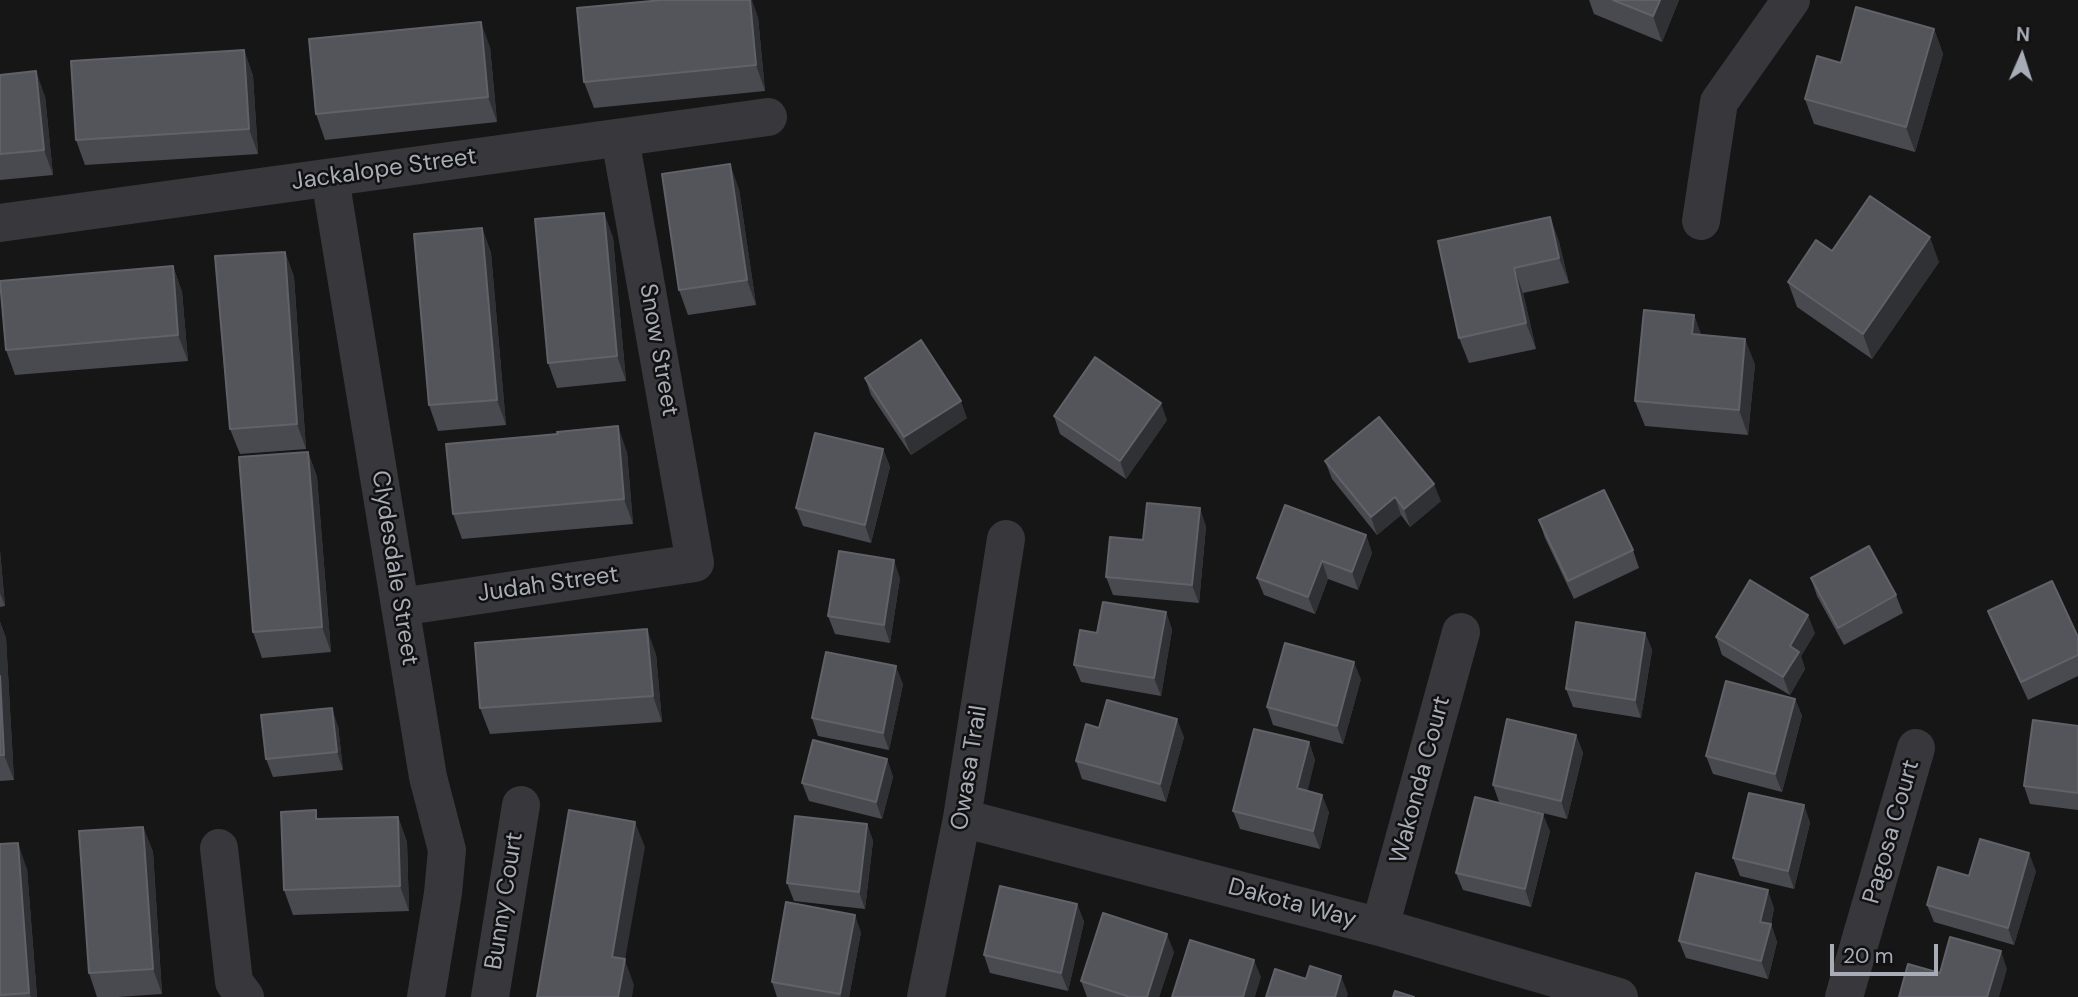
<!DOCTYPE html>
<style>
body{margin:0}
#map{position:relative;width:2078px;height:997px;overflow:hidden;background:#161617;font-family:"DM Sans",sans-serif}
canvas{display:block}
.north{position:absolute;left:1987px;top:21px;width:70px;height:70px;-webkit-text-stroke:5px #111112;paint-order:stroke;rotate:3deg;font-size:19px;font-weight:700;line-height:28px;text-align:center;color:#a8acb7}
.north::after{content:'';display:block;margin:auto;width:24px;height:32px;background:#a8acb7;clip-path:polygon(50% 0,100% 100%,50% 72%,0 100%)}
.scale{position:absolute;left:1830px;top:944px;width:108px;height:32px;box-sizing:border-box;border:4px solid #a8acb7;border-top:0;padding-left:9px;font-size:21px;line-height:24px;white-space:nowrap;color:#a8acb7;-webkit-text-stroke:5px #111112;paint-order:stroke}
</style>
<div id="map">
<canvas width="2078" height="997"></canvas>
<div class="north">N</div>
<div class="scale">20 m</div>
</div>
<script>
const c = document.querySelector('canvas').getContext('2d');
c.lineJoin = 'round';
function poly(rows) {
  const path = new Path2D();
  for (const r of rows) {
    path.moveTo(r[0], r[1]);
    for (let i = 2; i < r.length; i += 2) path.lineTo(r[i], r[i + 1]);
  }
  return path;
}
function strokePath(path, color, width, dash) {
  c.strokeStyle = color;
  c.lineWidth = width;
  c.lineCap = dash ? 'butt' : 'round';
  c.setLineDash(dash || []);
  c.stroke(path);
}
function fill(path, color) {
  c.fillStyle = color;
  c.fill(path, 'evenodd');
}
function write(font, color, halo, rows, align = 'center') {
  c.font = font + ' "DM Sans",sans-serif';
  c.lineWidth = 5;
  c.setLineDash([]);
  c.textBaseline = 'middle';
  c.strokeStyle = halo;
  c.fillStyle = color;
  for (const [text, x, y, turn = 0] of rows) {
    c.save();
    c.translate(x, y);
    c.rotate((+turn || 0) * Math.PI / 180);
    c.textAlign = isNaN(turn) ? turn : align;
    if (halo) c.strokeText(text, 0, 0);
    c.fillText(text, 0, 0);
    c.restore();
  }
}
strokePath(poly([
 [330,178,428,777,447,850,443,893,426,997],
 [1701,221,1719,102,1791,0],
 [0,223,768,117],
 [400,607,695,563,620,138],
 [962,818,1380,927,1619,997],
 [219,848,234,982,245,997],
 [1380,927,1461,632],
 [490,997,521,805],
 [926,997,962,818,1006,539],
 [1844,997,1916,748]
]), '#37373c', 38);
fill(poly([
 [1589,0,1679,0,1662,42,1594,14],
 [758,17,765,91,594,108,584,82],
 [1934,29,1943,54,1915,152,1814,124,1805,99],
 [490,47,497,122,325,140,316,114],
 [244,50,253,76,258,154,85,165,76,140],
 [0,75,45,96,53,175,0,180],
 [739,189,756,305,688,315,679,290],
 [604,213,613,238,626,381,557,388,548,363],
 [1550,217,1559,242,1569,283,1523,293,1536,349,1469,363,1459,338],
 [482,228,491,253,506,425,438,431,429,405],
 [1832,251,1939,262,1872,359,1797,307,1788,282],
 [285,252,294,277,306,449,240,454,230,429],
 [173,266,182,292,188,361,15,375,6,350],
 [1694,315,1701,335,1755,364,1748,435,1645,426,1635,401],
 [865,378,967,418,911,455,871,395],
 [1054,416,1167,420,1126,479,1060,434],
 [883,449,890,467,871,543,803,526,796,508],
 [308,452,317,477,331,652,262,658,253,632],
 [627,452,633,524,462,539,453,514],
 [1325,461,1441,501,1410,527,1401,515,1377,535,1332,479],
 [1539,520,1633,550,1639,568,1574,599,1545,538],
 [1206,526,1199,603,1113,595,1106,577],
 [1366,535,1372,553,1358,590,1328,579,1315,614,1264,595,1257,578],
 [0,551,5,606,0,607],
 [900,578,890,643,835,634,828,616],
 [1811,578,1896,595,1903,613,1844,645,1817,596],
 [1988,611,2078,637,2078,676,2028,700,1995,629],
 [1166,612,1172,630,1161,696,1081,682,1074,665,1097,633],
 [0,622,6,638,14,780,0,781],
 [1645,633,1652,650,1641,718,1573,707,1566,689],
 [1815,633,1801,656,1805,669,1790,695,1722,655,1716,637],
 [656,654,662,722,490,734,480,708],
 [1361,679,1343,744,1273,725,1267,707],
 [903,684,889,750,818,736,812,718],
 [1795,699,1802,716,1782,792,1713,774,1706,756],
 [338,726,343,770,273,777,266,759],
 [2078,726,2078,810,2030,804,2024,786],
 [1576,735,1583,753,1567,819,1531,810,1550,831,1531,907,1463,890,1456,873,1499,802,1493,785],
 [1184,737,1166,802,1082,779,1076,761],
 [1309,742,1315,760,1307,791,1329,812,1320,849,1240,829,1233,811],
 [887,759,893,777,882,819,809,801,802,783],
 [1804,805,1810,823,1794,889,1740,876,1733,858],
 [398,817,407,842,409,911,293,915,284,890,319,819],
 [867,824,873,841,865,909,794,901,787,883],
 [143,827,153,852,162,994,118,997,97,997,89,973],
 [0,844,27,869,37,997,0,997],
 [2036,871,2014,945,1934,922,1927,905,1969,876],
 [1077,904,1084,922,1068,991,990,973,984,955],
 [1774,908,1771,924,1777,942,1768,979,1686,958,1679,941],
 [861,932,849,997,777,997,772,982],
 [1174,952,1159,997,1087,997,1081,981]
]), '#494a4f');
fill(poly([
 [750,0,752,0,758,17,765,91,756,65],
 [1660,0,1679,0,1662,42,1653,16],
 [481,22,490,47,497,122,488,97],
 [1934,29,1943,54,1915,152,1906,127],
 [244,50,253,76,258,154,249,129],
 [36,71,45,96,53,175,44,150],
 [730,164,739,189,756,305,747,280],
 [604,213,613,238,626,381,617,356],
 [1550,217,1559,242,1569,283,1559,258],
 [482,228,491,253,506,425,497,400],
 [1930,237,1939,262,1872,359,1863,334],
 [285,252,294,277,306,449,297,424],
 [173,266,182,292,188,361,178,335],
 [1514,268,1523,293,1536,349,1526,323],
 [1694,315,1703,340,1692,334],
 [1745,339,1755,364,1748,435,1739,410],
 [961,401,967,418,911,455,904,437],
 [1161,403,1167,420,1126,479,1120,461],
 [618,426,627,452,633,524,624,499],
 [883,449,890,467,871,543,865,525],
 [308,452,317,477,331,652,322,627],
 [1434,484,1441,501,1410,527,1404,509],
 [1395,497,1401,515,1377,535,1371,517],
 [1200,508,1206,526,1199,603,1192,585],
 [1366,535,1372,553,1358,590,1352,572],
 [0,551,5,606,0,593],
 [894,560,900,578,890,643,884,625],
 [1322,561,1328,579,1315,614,1308,597],
 [1166,612,1172,630,1161,696,1154,678],
 [1808,615,1815,633,1801,656,1805,669,1790,695,1783,677,1790,646],
 [0,622,6,638,14,780,4,755,0,676],
 [647,629,656,654,662,722,653,696],
 [1645,633,1652,650,1641,718,1635,700],
 [1354,662,1361,679,1343,744,1337,726],
 [896,666,903,684,889,750,883,733],
 [1795,699,1802,716,1782,792,1775,774],
 [332,708,338,726,343,770,337,752],
 [1177,719,1184,737,1166,802,1160,784],
 [1576,735,1583,753,1567,819,1561,801],
 [1309,742,1315,760,1304,806,1297,788],
 [887,759,893,777,882,819,876,802],
 [1322,795,1329,812,1320,849,1313,831],
 [1804,805,1810,823,1794,889,1788,871],
 [1543,814,1550,831,1531,907,1525,889],
 [398,817,407,842,409,911,400,886],
 [635,822,645,847,625,960,634,985,632,997,618,997,612,957],
 [867,824,873,841,865,909,859,892],
 [143,827,153,852,162,994,153,969],
 [18,843,27,869,37,997,31,997,29,993],
 [2029,853,2036,871,2014,945,2008,928],
 [1768,890,1774,908,1769,933,1771,924,1777,942,1768,979,1761,961,1760,922],
 [1077,904,1084,922,1068,991,1061,973],
 [855,915,861,932,849,997,841,997,840,994],
 [1167,934,1174,952,1159,997,1147,997],
 [2001,951,2007,969,1999,997,1987,997],
 [1254,960,1261,977,1255,997,1243,997],
 [1341,976,1348,994,1347,997,1335,997]
]), '#303134');
const building = poly([
 [662,0,750,0,756,65,584,82,577,8,662,0],
 [1613,0,1660,0,1653,16,1613,0],
 [1856,7,1934,29,1906,127,1805,99,1817,56,1841,63,1856,7],
 [481,22,488,97,316,114,309,39,481,22],
 [244,50,249,129,76,140,71,61,244,50],
 [36,71,44,150,0,154,0,75,36,71],
 [730,164,747,280,679,290,662,174,730,164],
 [1870,196,1930,237,1863,334,1788,282,1816,240,1832,251,1870,196],
 [604,213,617,356,548,363,535,219,604,213],
 [1550,217,1559,258,1514,268,1526,323,1459,338,1438,241,1550,217],
 [482,228,497,400,429,405,414,234,482,228],
 [285,252,297,424,230,429,215,256,285,252],
 [173,266,178,335,6,350,0,281,173,266],
 [1644,310,1694,315,1692,334,1745,339,1739,410,1635,401,1644,310],
 [921,340,961,401,904,437,865,378,921,340],
 [1095,357,1161,403,1120,461,1054,416,1095,357],
 [1379,417,1434,484,1404,509,1395,497,1371,517,1325,461,1379,417],
 [618,426,624,499,453,514,446,444,558,434,557,432,618,426],
 [815,433,883,449,865,525,796,508,815,433],
 [308,452,322,627,253,632,239,457,308,452],
 [1604,490,1633,550,1568,581,1539,520,1604,490],
 [1147,503,1200,508,1192,585,1106,577,1110,537,1143,540,1147,503],
 [1285,505,1366,535,1352,572,1322,561,1308,597,1257,578,1285,505],
 [1869,546,1896,595,1838,628,1811,578,1869,546],
 [839,551,894,560,884,625,828,616,839,551],
 [1750,580,1808,615,1790,646,1799,652,1783,677,1716,637,1750,580],
 [2052,581,2078,637,2078,655,2021,682,1988,611,2052,581],
 [1103,602,1166,612,1154,678,1074,665,1080,630,1097,633,1103,602],
 [1576,622,1645,633,1635,700,1566,689,1576,622],
 [647,629,653,696,480,708,475,643,647,629],
 [1285,643,1354,662,1337,726,1267,707,1285,643],
 [826,652,896,666,883,733,812,718,826,652],
 [0,676,4,755,0,755,0,676],
 [1726,681,1795,699,1775,774,1706,756,1726,681],
 [1107,700,1177,719,1160,784,1076,761,1086,724,1099,728,1107,700],
 [332,708,337,752,266,759,261,715,332,708],
 [1507,719,1576,735,1561,801,1493,785,1507,719],
 [2033,720,2078,726,2078,793,2024,786,2033,720],
 [1254,729,1309,742,1297,788,1322,795,1313,831,1233,811,1254,729],
 [813,740,887,759,876,802,802,783,813,740],
 [1749,793,1804,805,1788,871,1733,858,1749,793],
 [1475,797,1543,814,1525,889,1456,873,1475,797],
 [316,810,316,819,398,817,400,886,284,890,281,812,316,810],
 [569,810,635,822,612,957,625,959,618,997,537,997,569,810],
 [795,816,867,824,859,892,787,883,795,816],
 [143,827,153,969,89,973,79,831,143,827],
 [1980,839,2029,853,2008,928,1927,905,1938,867,1969,876,1980,839],
 [18,843,29,993,0,995,0,844,18,843],
 [1696,873,1768,890,1760,922,1771,924,1761,961,1679,941,1696,873],
 [1000,886,1077,904,1061,973,984,955,1000,886],
 [786,902,855,915,840,994,772,982,786,902],
 [1103,913,1167,934,1147,997,1130,997,1081,981,1103,913],
 [1950,937,2001,951,1987,997,1899,997,1908,964,1940,973,1950,937],
 [1190,940,1254,960,1243,997,1172,997,1190,940],
 [1310,966,1341,976,1335,997,1266,997,1275,969,1306,979,1310,966],
 [1395,991,1414,997,1393,997,1395,991]
]);
fill(building, '#53555a');
strokePath(building, '#616269', 2);
write('24px', '#a8acb7', '#111112', [
 ["Jackalope Street",384,170,-8],
 ["Snow Street",658,350,80],
 ["Clydesdale Street",394,568,81],
 ["Judah Street",548,585,-8],
 ["Owasa Trail",970,768,-81],
 ["Wakonda Court",1421,780,-75],
 ["Pagosa Court",1892,832,-74],
 ["Bunny Court",505,901,-81],
 ["Dakota Way",1292,904,15]
]);
</script>
